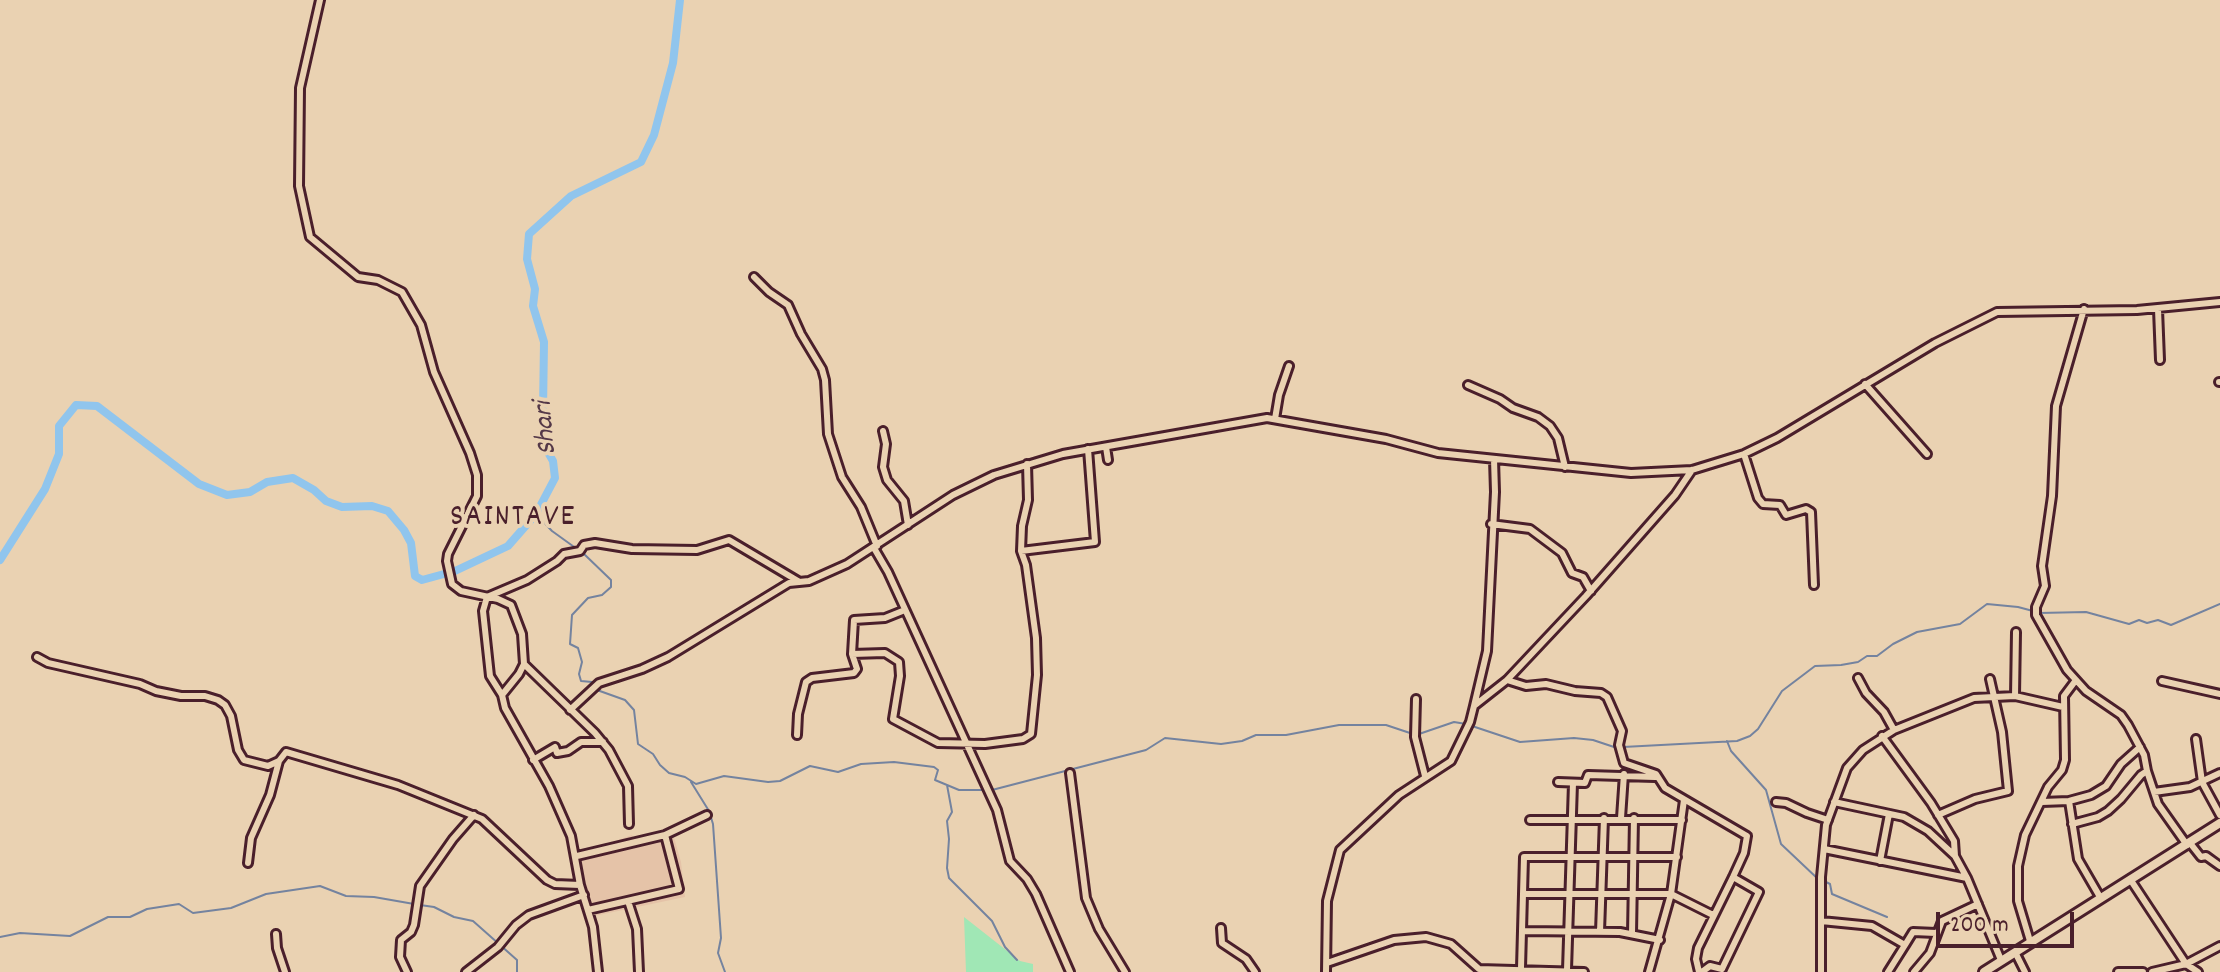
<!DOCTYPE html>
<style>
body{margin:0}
#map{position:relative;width:2220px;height:972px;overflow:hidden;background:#ead2b2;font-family:Dekko,sans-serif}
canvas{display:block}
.scale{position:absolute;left:1936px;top:912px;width:138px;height:36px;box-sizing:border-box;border:4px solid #4a1f2b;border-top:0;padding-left:10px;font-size:24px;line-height:28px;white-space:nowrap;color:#4a1f2b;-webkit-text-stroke:6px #ead2b2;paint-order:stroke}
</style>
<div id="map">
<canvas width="2220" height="972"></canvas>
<div class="scale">200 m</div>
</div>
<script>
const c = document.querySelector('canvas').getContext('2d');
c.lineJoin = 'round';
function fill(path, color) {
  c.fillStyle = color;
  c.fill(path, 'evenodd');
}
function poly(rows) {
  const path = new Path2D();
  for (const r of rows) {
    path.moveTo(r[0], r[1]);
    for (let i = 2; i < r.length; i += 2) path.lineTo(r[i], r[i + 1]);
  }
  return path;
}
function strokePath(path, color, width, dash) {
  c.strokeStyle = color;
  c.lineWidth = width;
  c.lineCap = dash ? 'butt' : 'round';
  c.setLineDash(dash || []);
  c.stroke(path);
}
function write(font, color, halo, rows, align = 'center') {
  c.font = font + ' Dekko,sans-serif';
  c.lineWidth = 8;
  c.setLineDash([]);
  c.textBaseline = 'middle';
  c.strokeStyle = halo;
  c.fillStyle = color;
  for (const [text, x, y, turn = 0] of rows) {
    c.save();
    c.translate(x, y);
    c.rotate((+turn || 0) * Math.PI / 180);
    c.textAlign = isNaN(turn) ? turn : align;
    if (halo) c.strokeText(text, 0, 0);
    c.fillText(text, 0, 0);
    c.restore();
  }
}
fill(poly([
 [673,834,681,862,685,897,594,916,580,881,576,855,632,835,634,840]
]), '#e5c3a8');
fill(poly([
 [964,917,1020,961,1033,964,1033,972,966,972]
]), '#a0e7b5');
strokePath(poly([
 [536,514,552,531,577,549],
 [583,553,611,580,611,587,602,595,588,598,572,615,570,644,578,648,582,662,579,674,581,681,592,682,597,690,625,700,634,710,638,744,653,754,660,765,669,773,685,777,696,784,724,776,768,782,780,781,810,766,838,772,861,764,894,762,934,767,938,770,935,780,959,790,986,790],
 [2039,613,2086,612,2129,624,2139,620,2147,623,2158,620,2171,625,2220,604],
 [1472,726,1520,742,1574,738,1593,740,1617,748],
 [1419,734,1454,722,1466,724],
 [1727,741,1731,751,1766,790,1781,844,1818,879],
 [1623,747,1737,741,1750,736,1758,729,1782,691,1815,666,1841,665,1858,662,1867,656,1877,656,1893,644,1917,632,1960,624,1987,604,2018,607,2033,611],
 [691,782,709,811,713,824,721,938,718,953,725,972],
 [947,785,952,812,947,821,949,839,947,868,949,878,992,921,1005,947,1017,960],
 [992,790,1146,750,1165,738,1221,744,1242,741,1256,735,1286,735,1339,725,1386,725,1413,734],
 [1824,881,1830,884,1832,894,1887,917],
 [420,905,434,907,454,917,473,921,517,960,517,972],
 [0,937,20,933,70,936,108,917,130,917,147,909,179,904,193,913,231,908,266,894,320,886,346,896,374,897,414,904]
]), '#74839f', 2);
strokePath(poly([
 [0,560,45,489,59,454,59,426,76,405,97,406,199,484,227,495,250,492,267,482,293,478,314,490,326,501,342,507,372,506,388,511,404,530,411,543,415,576,422,580,455,571,508,546,536,514,555,478,553,461,546,449,543,410,544,342,533,306,535,289,527,259,529,234,571,196,641,162,654,135,673,63,680,0]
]), '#90c5ed', 8);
const minor = poly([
 [320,0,300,88,299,186,310,237,358,277,378,280,402,292,421,325,434,372,470,453,477,475,477,496,448,554,447,561,452,584,461,591,498,599,511,605,522,634,524,664,519,674,502,695],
 [754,277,769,292,788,305,801,334,822,369,825,380,828,434,842,477,861,507,877,546],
 [2084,309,2056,406,2052,496,2042,566,2045,586,2036,607,2036,615,2067,670,2086,691,2121,715,2128,725,2144,755,2147,771,2158,804,2187,845],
 [2158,309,2160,360],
 [2219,382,2220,382],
 [1865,384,1927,454],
 [1468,385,1500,399,1513,408,1538,417,1550,426,1558,438,1565,467],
 [1275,419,1279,395,1289,366],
 [883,431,886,444,883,467,887,480,904,501,908,525],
 [1106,447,1108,460],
 [1744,454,1758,498,1763,504,1780,505,1786,515,1806,509,1811,512,1814,585],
 [1491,524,1530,529,1562,553,1572,573,1583,577,1591,591],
 [874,548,888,572,997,810,1010,861,1027,879,1036,894,1070,972],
 [1021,551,1095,542,1088,449],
 [852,654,885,653,899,662,900,676,893,719,938,743,985,744,1023,739,1031,734,1037,675,1036,638,1026,565,1021,551,1022,526,1028,500,1027,464],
 [37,657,48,663,140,684,156,691,181,696,205,696,218,700,225,705,231,716,238,750,244,760,268,766,279,761,286,752,398,785,482,819,547,880,555,884,580,885],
 [524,664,595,733,609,750,628,786,629,824],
 [1858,678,1866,693,1884,712,1894,730],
 [1507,680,1526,686,1546,684,1575,691,1601,693,1607,697,1622,731,1619,745,1624,763,1656,774,1665,788,1747,836,1744,853,1733,877,1698,948,1696,959,1699,972],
 [2162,681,2220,694],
 [2015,696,2016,632],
 [1416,699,1415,737,1425,776],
 [1474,706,1487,651,1495,492,1494,459],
 [570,710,599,683,642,669,668,657,789,583,809,581,847,564,953,495,994,475,1063,454,1267,418,1386,439,1438,453,1631,473,1692,470,1744,454,1777,438,1935,343,1997,312,2137,310,2220,302],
 [797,735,798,714,806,682,812,678,854,673,857,669,852,654,854,620,885,618,905,610],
 [1882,736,1931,803,1954,841,1955,856,1967,878,2001,960],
 [2196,739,2202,782,2220,815],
 [533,760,555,747,557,753,568,751,581,742,603,742],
 [1070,773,1086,898,1099,929,1125,972],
 [1558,782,1585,783,1588,775,1655,777],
 [2154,792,2190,787,2220,773],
 [2069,801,2078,859,2100,897],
 [1776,802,1786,803,1807,813,1828,820],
 [1834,802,1904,817,1928,831,1955,856],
 [2042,802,2069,801,2091,795,2106,786,2121,764,2140,747],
 [1938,815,1975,799,2008,791,2002,732,1990,679],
 [1621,818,1624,774],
 [1530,820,1682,820],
 [2072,824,2098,817,2108,811,2121,799,2141,775,2147,771],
 [2190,843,2201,857,2206,856,2220,866],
 [1824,849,1967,878],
 [577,856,665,835,707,815],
 [1880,861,1889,814],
 [248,863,251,838,270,795,279,761],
 [2130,879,2186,964,2198,972],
 [1523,894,1671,894,1713,915],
 [628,901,637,929,639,972],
 [588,910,679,889,665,835],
 [1821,921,1872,926,1905,945,1913,932,1936,933],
 [1221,928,1222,943,1246,959,1255,972],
 [1522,931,1620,932,1660,940],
 [1600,932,1604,818],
 [276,934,277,948,285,972],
 [1632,934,1634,818],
 [2030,941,2018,901,2018,866,2025,835,2048,787,2062,770,2065,760,2064,696,2076,680],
 [2015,952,2025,972],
 [1327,963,1394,940,1426,937,1451,944,1479,969,1584,972],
 [1521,968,1524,857,1677,857],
 [1567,970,1573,783],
 [407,972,400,957,401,940,411,932,414,925,420,886,453,839,474,815],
 [466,972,498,947,516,925,529,915,584,895],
 [598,972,593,927,580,885,571,836,549,786,505,708,502,695,490,676,483,611,487,597,527,580,557,561,564,554,580,551,584,545,595,543,632,549,697,550,729,540,798,581],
 [1326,972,1327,901,1340,850,1399,795,1451,761,1470,722,1474,706,1507,680,1586,596,1675,495,1692,470],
 [1649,972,1671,894,1684,800],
 [1702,972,1710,966,1722,969,1759,892,1733,877],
 [1821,972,1821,877,1826,825,1847,768,1863,750,1894,730,1974,698,2015,696,2063,707],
 [1888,972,1905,945],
 [1914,972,1930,953,1942,921,1978,904],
 [2118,972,2143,972],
 [2152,972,2186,964,2220,946]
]);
const major = poly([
 [1984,972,2220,823]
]);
strokePath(minor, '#4a1f2b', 12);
strokePath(major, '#4a1f2b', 14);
strokePath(minor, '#ead2b2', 6);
strokePath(major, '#ead2b2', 8);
write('italic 28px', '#543848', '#ead2b2', [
 ["Shari",548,428,-95]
]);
c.letterSpacing = '2px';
write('30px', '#4a1f2b', '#ead2b2', [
 ["SAINTAVE",513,520]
]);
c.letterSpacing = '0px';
</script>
